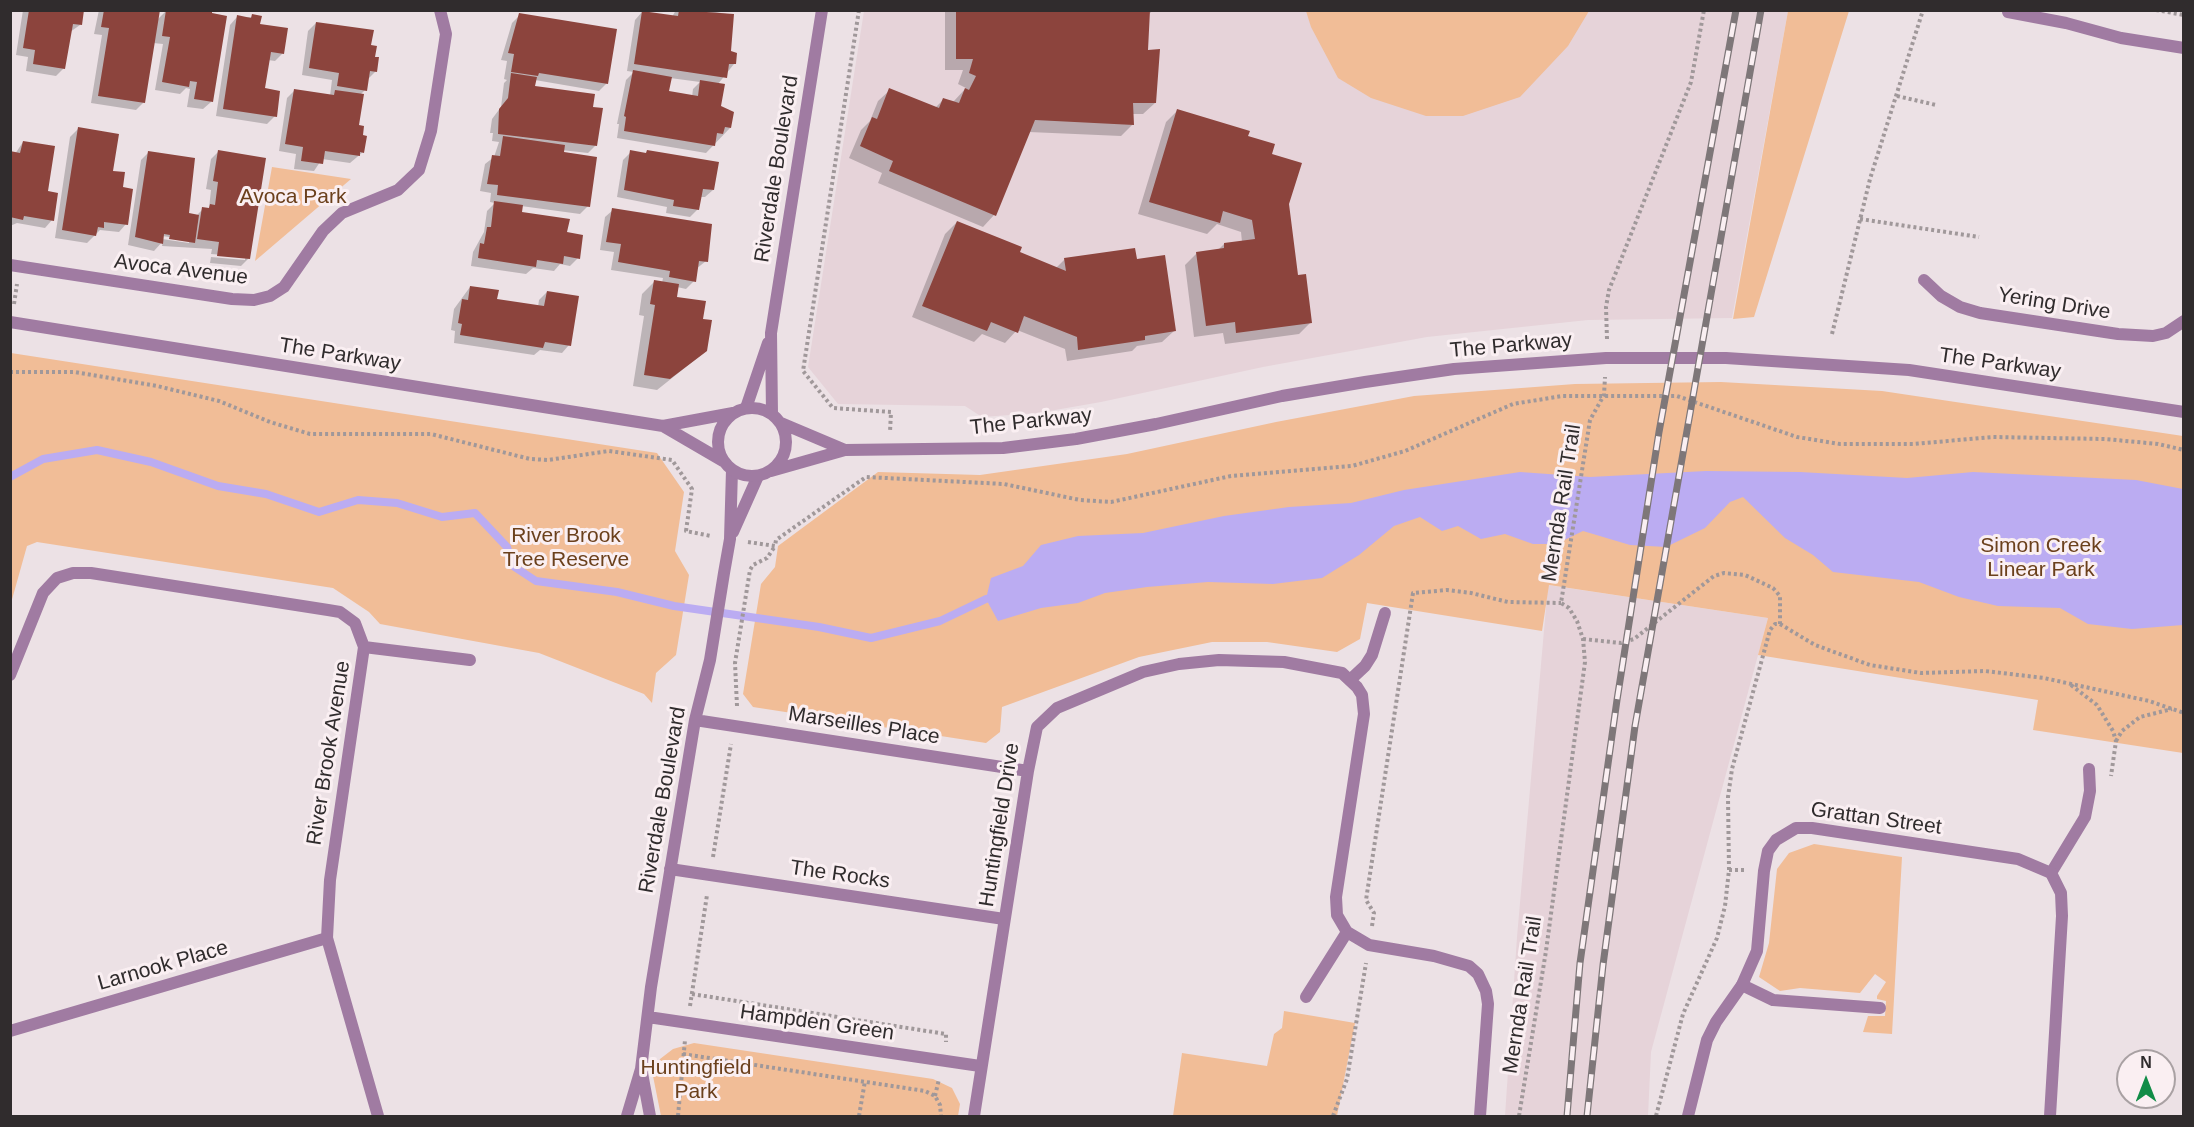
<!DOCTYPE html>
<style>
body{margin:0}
#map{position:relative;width:2194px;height:1127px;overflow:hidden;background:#ece1e5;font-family:Arial,sans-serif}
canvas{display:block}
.frame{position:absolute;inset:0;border:12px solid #302c2d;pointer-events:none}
.north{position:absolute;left:2116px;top:1049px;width:60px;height:60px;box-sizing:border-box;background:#faeff2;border:2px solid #a9a1a3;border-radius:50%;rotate:0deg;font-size:16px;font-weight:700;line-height:24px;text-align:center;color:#302c2d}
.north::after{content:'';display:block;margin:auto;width:21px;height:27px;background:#118c47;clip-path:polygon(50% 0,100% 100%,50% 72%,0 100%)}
</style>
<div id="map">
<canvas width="2194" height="1127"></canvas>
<div class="frame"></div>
<div class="north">N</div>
</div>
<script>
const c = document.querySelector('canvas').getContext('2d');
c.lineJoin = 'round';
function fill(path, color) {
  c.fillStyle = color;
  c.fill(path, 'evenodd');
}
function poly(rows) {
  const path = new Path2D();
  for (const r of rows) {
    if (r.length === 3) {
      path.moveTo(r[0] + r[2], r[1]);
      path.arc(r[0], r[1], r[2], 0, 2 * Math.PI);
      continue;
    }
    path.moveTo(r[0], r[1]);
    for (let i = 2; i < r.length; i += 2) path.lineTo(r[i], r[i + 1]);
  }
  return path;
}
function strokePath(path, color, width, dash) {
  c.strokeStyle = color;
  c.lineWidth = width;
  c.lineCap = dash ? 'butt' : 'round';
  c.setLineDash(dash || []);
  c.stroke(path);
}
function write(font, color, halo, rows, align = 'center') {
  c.font = font + ' Arial,sans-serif';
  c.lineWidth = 6;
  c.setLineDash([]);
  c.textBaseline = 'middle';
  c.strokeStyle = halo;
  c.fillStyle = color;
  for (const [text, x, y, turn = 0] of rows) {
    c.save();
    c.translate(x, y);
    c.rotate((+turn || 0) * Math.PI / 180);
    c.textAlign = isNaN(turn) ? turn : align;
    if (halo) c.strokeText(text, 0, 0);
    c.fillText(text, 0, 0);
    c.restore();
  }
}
fill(poly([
 [864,11,1788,11,1732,318,1588,320,1427,337,1263,367,1101,402,1038,413,982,417,965,406,838,404,808,367],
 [1548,585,1768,618,1651,1052,1648,1116,1505,1116,1517,937]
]), '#e6d3d9');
fill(poly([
 [1306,11,1306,10,1589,11,1568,46,1520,97,1463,116,1426,116,1371,98,1338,78,1311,27],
 [1788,11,1849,11,1754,317,1733,319],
 [272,167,351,179,255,261],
 [11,353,657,453,684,492,675,551,689,575,676,655,656,673,652,703,644,694,539,653,380,624,369,612,333,588,37,542,27,546,11,603],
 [1721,382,1882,391,2183,436,2183,753,2033,730,2038,700,1758,655,1768,618,1549,585,1542,631,1367,603,1360,639,1337,652,1267,642,1212,642,1139,657,1002,707,1000,732,986,743,753,707,743,694,761,584,775,567,778,546,878,472,980,475,1127,454,1276,422,1414,396,1575,384],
 [1814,844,1902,857,1892,1034,1863,1032,1868,1016,1885,1016,1886,1001,1877,999,1877,996,1886,982,1875,974,1860,993,1800,988,1780,991,1759,977,1769,943,1777,869,1789,853],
 [1284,1011,1355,1023,1337,1116,1173,1116,1182,1053,1267,1066,1274,1034,1282,1028],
 [694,1043,933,1079,952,1088,960,1104,958,1116,661,1116,653,1076,660,1059,673,1049]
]), '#f1bd97');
fill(poly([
 [1706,471,1800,472,1907,478,1973,472,2136,480,2183,489,2183,625,2132,629,2088,624,2060,608,1998,606,1959,597,1919,582,1833,572,1813,555,1785,538,1743,497,1730,502,1705,528,1666,547,1630,545,1583,531,1556,544,1533,544,1505,534,1481,539,1458,526,1442,531,1420,517,1394,526,1359,555,1322,578,1273,584,1208,582,1147,587,1105,593,1078,603,1041,608,998,621,986,599,991,578,1023,566,1041,545,1078,536,1143,533,1224,516,1289,507,1351,503,1404,490,1520,472,1590,477]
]), '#bbacf2');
fill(poly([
 [23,10,82,10,80,25,70,32,64,68,56,76,26,71,28,57,16,55],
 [99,10,159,10,157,20,167,10,211,102,203,109,187,107,190,89,186,88,180,94,155,90,163,44,153,43,144,102,136,110,91,103,102,35,94,34],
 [676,10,704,10,733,15,729,53,734,64,718,84,720,107,730,128,706,153,617,138,619,124,617,124,626,80,634,72,627,71,635,20,642,12,672,17],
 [670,78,700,82,693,89,692,97,667,93],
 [945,10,1153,10,1148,15,1146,52,1155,103,1143,114,1132,114,1133,124,1121,136,1029,132,994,215,983,227,878,183,882,173,849,158,861,130,870,121,878,101,890,90,935,108,943,100,954,101,966,88,958,84,963,70,945,70],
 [520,15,607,83,599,91,535,80,534,87,592,108,595,146,588,153,561,150,588,206,580,214,521,206,520,213,566,234,578,258,570,266,560,264,554,271,533,268,526,274,471,266,473,252,484,232,487,211,495,203,490,202,491,193,480,191,485,164,494,157,499,142,492,141,493,133,490,133,492,119,501,107,504,83,507,80,504,79,507,61,501,60,512,23],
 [237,17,260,17,259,25,283,53,275,61,268,60,264,90,275,116,267,124,216,116,230,25],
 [316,23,370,46,376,71,368,79,365,90,360,95,357,126,363,152,350,163,322,159,314,171,294,169,296,154,279,151,287,98,295,90,330,96,332,80,302,75,308,31],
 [1178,110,1246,137,1270,155,1288,204,1297,276,1310,323,1299,334,1225,344,1223,333,1194,337,1185,265,1197,253,1218,250,1224,244,1242,242,1241,232,1217,224,1207,234,1138,214,1166,122],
 [78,129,121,188,126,224,119,232,100,230,87,243,55,238,70,137],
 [23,142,46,193,52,220,45,228,17,223,10,226,10,153,15,154],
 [149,152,187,214,196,216,203,209,209,208,211,190,206,189,211,159,218,152,249,258,241,266,210,263,211,257,245,260,245,257,211,254,212,249,162,246,163,241,154,251,128,245,141,160],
 [162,236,189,240,189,243,162,239],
 [631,152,713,190,705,197,700,197,698,209,690,217,666,213,667,207,617,197,623,160],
 [613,210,706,261,696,269,694,281,686,289,677,287,676,298,701,320,706,351,657,390,633,386,644,316,639,315,642,294,654,282,662,283,663,278,611,270,614,252,600,250,605,217],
 [957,222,1018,253,1056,268,1065,259,1136,260,1174,331,1162,342,1137,346,1132,351,1067,361,1065,349,1017,330,1005,343,982,334,974,342,912,317,945,234],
 [470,287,496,300,538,307,539,300,547,292,569,345,562,353,540,350,534,355,454,343,455,331,451,330,454,309]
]), '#0003');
strokePath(poly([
 [10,477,43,459,97,450,151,462,218,486,266,494,319,512,358,500,397,503,442,517,475,513,507,547,513,566,536,581,617,592,674,606,819,627,871,638,940,621,986,599]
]), '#bbacf2', 8);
fill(poly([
 [29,10,84,10,82,25,73,24,65,69,33,64,35,50,23,48],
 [104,10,160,10,145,103,98,96,109,28,101,27],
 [166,10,212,10,212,13,227,16,213,102,194,99,197,82,190,81,189,87,162,82,170,37,162,36],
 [679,10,734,14,731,51,737,53,736,64,729,64,727,78,634,64,642,11,678,16],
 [956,10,1150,10,1148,50,1160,49,1156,103,1133,103,1134,125,1035,120,996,216,889,171,893,161,860,146,872,117,877,119,889,88,939,108,943,98,959,103,965,88,969,90,976,76,969,73,973,59,956,59],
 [519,13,617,29,608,84,539,73,538,76,511,72,514,54,508,53],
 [252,14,262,16,260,24,288,28,284,54,271,52,265,88,280,91,277,117,223,109,237,15,251,18],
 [316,22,374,30,371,45,377,46,375,57,379,57,377,72,370,71,367,91,337,86,339,73,309,68],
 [633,70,672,77,669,91,698,96,700,80,725,84,721,106,734,112,731,128,725,127,723,134,717,133,715,146,624,131,626,117,624,116],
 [511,73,537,77,535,86,595,94,593,107,603,108,597,146,498,134,499,109,508,98],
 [294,89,334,95,335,90,364,94,359,125,364,126,363,135,367,136,364,153,360,152,360,156,325,151,323,164,301,161,303,147,285,144],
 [1177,109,1250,131,1248,136,1275,144,1272,154,1302,163,1289,204,1298,275,1306,274,1312,323,1236,333,1235,322,1206,326,1196,252,1224,248,1224,243,1255,239,1252,220,1223,211,1220,223,1149,202],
 [78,127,119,134,113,171,125,172,123,187,133,189,128,225,104,222,104,228,98,227,96,236,62,230],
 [503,136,565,145,564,152,597,157,590,207,497,195,498,185,487,184,492,155,500,156],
 [23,141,55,146,48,191,58,193,54,221,24,216,23,220,10,217,10,151,20,153],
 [218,150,266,158,250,259,217,256,219,242,197,239,202,207,209,208,210,204,215,205,218,182,213,181],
 [630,150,646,153,647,150,719,162,714,190,703,189,699,210,673,206,674,200,624,190],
 [148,151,195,158,189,213,199,215,195,243,169,239,170,235,164,234,163,244,135,237],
 [494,201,523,205,522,212,570,219,567,232,583,235,580,259,564,256,563,264,537,260,536,267,478,258,480,243,484,244,487,227,491,227],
 [612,208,712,224,708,262,699,261,696,282,669,277,670,271,618,262,621,244,606,242],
 [957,221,1022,247,1020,252,1066,271,1064,258,1135,248,1137,259,1165,255,1176,331,1145,336,1145,340,1078,350,1077,337,1024,316,1018,333,991,322,987,331,922,306],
 [654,280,679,284,677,297,706,301,703,319,712,320,707,351,670,379,644,375,655,305,650,304],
 [470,286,499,290,497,299,544,306,547,291,579,296,571,346,545,342,543,348,460,335,462,324,458,323,462,299,468,300]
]), '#8c443d');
strokePath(poly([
 [859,10,803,371,833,408,891,412,890,432],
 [2156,10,2184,15],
 [1897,96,1936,105],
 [1860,219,1979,237],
 [14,304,17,284],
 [1832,334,1870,179,1923,10],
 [1607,339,1606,307,1609,290,1691,82,1704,10],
 [10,372,75,372,157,386,219,401,270,422,310,434,431,434,530,459,548,460,609,451,672,460,692,489,686,531,711,536],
 [748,542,775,546,776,540,866,477,1004,484,1080,500,1111,502,1231,476,1352,466,1405,451,1513,404,1562,396,1677,396,1797,437,1840,444,1913,444,1993,437,2105,439,2158,444,2184,450],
 [1780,624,1815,645,1870,665,1921,673,1985,671,2044,678,2149,701,2184,713],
 [1583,639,1621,643,1634,639,1714,576,1724,573,1745,575,1773,588,1780,596,1780,624],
 [2071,685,2097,705,2113,731,2116,741,2111,776],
 [737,706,735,663,750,570,753,565,767,558,775,546],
 [2116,741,2122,731,2140,717,2172,709],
 [713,857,731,744],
 [1729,870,1746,870],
 [1372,926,1374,913,1366,900,1413,593,1447,590,1471,593,1508,602,1561,603],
 [692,994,933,1032,946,1034,946,1042],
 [690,1006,707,895],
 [683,1054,925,1091,935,1096,940,1105,941,1116],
 [935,1096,939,1079],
 [678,1116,685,1040],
 [859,1116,865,1081],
 [1333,1116,1347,1079,1366,963],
 [1519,1116,1546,951,1585,662,1583,639,1577,621,1569,608,1561,603,1590,420,1604,395,1605,377],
 [1656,1116,1683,1014,1717,938,1725,906,1729,870,1728,797,1732,769,1770,630,1775,624,1780,624]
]), '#a0989a', 4, [3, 3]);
strokePath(poly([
 [2008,12,2066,23,2121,38,2184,48],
 [1350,680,1365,666,1372,655,1385,613],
 [2051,873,2085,817,2090,791,2089,769],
 [1742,985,1773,1000,1880,1008]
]), '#a07ba2', 12);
strokePath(poly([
 [10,265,232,299,254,300,270,296,284,287,323,231,342,213,398,190,419,170,431,131,446,34,440,10],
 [1924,280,1941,296,1960,307,1980,313,2118,334,2153,336,2166,333,2184,321],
 [746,408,768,343],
 [772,414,771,333,822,10],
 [733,532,758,476],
 [364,647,470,660],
 [10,675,43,593,57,578,73,573,91,573,328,610,340,612,355,623,364,647,330,880,327,938,378,1116],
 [695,720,1028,771],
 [670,869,1004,919],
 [1347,932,1369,945,1434,956,1469,966,1478,974,1486,991,1488,1004,1480,1116],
 [648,1017,980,1066],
 [10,1031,327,938],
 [642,1073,650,1116],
 [627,1116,641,1069,651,987,695,720,710,660,724,573,730,539,732,470],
 [974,1116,1028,771,1037,727,1057,708,1143,672,1179,664,1219,660,1284,662,1342,673,1357,687,1362,695,1364,714,1336,897,1337,915,1347,932,1306,997],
 [1688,1116,1707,1040,1716,1022,1742,985,1757,951,1764,871,1768,851,1776,840,1796,828,1812,828,2018,859,2051,873,2061,893,2062,916,2050,1116]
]), '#a07ba2', 12);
strokePath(poly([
 [10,322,663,426,733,413],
 [752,442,34],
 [781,423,845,450],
 [663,426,723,461],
 [771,471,845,450,1003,448,1076,439,1156,424,1282,396,1365,382,1454,369,1606,358,1726,358,1909,370,2184,412]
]), '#a07ba2', 12);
const rail = poly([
 [1567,1116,1580,963,1617,700,1659,432,1736,10],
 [1587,1116,1603,965,1635,726,1761,10]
]);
strokePath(rail, '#7e7779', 7);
strokePath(rail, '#faeff2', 4.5, [14]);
write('21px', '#302c2d', '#faeff2', [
 ["Riverdale Boulevard",777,169,-81],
 ["Avoca Avenue",181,270,7],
 ["Yering Drive",2054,304,9],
 ["The Parkway",1511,346,-5],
 ["The Parkway",340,355,9],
 ["The Parkway",2000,364,8],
 ["The Parkway",1031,422,-6],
 ["Mernda Rail Trail",1562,503,-81],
 ["Marseilles Place",864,726,9],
 ["River Brook Avenue",329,753,-81],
 ["Riverdale Boulevard",663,800,-80],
 ["Grattan Street",1876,819,8],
 ["Huntingfield Drive",1000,825,-81],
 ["The Rocks",840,875,8],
 ["Larnook Place",163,966,-16],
 ["Mernda Rail Trail",1523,995,-81],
 ["Hampden Green",817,1023,8]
]);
write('21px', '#6b401c', '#faeff2', [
 ["Avoca Park",293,197],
 ["River Brook",566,536],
 ["Tree Reserve",566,560],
 ["Simon Creek",2041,546],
 ["Linear Park",2041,570],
 ["Huntingfield",696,1068],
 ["Park",696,1092]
]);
</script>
